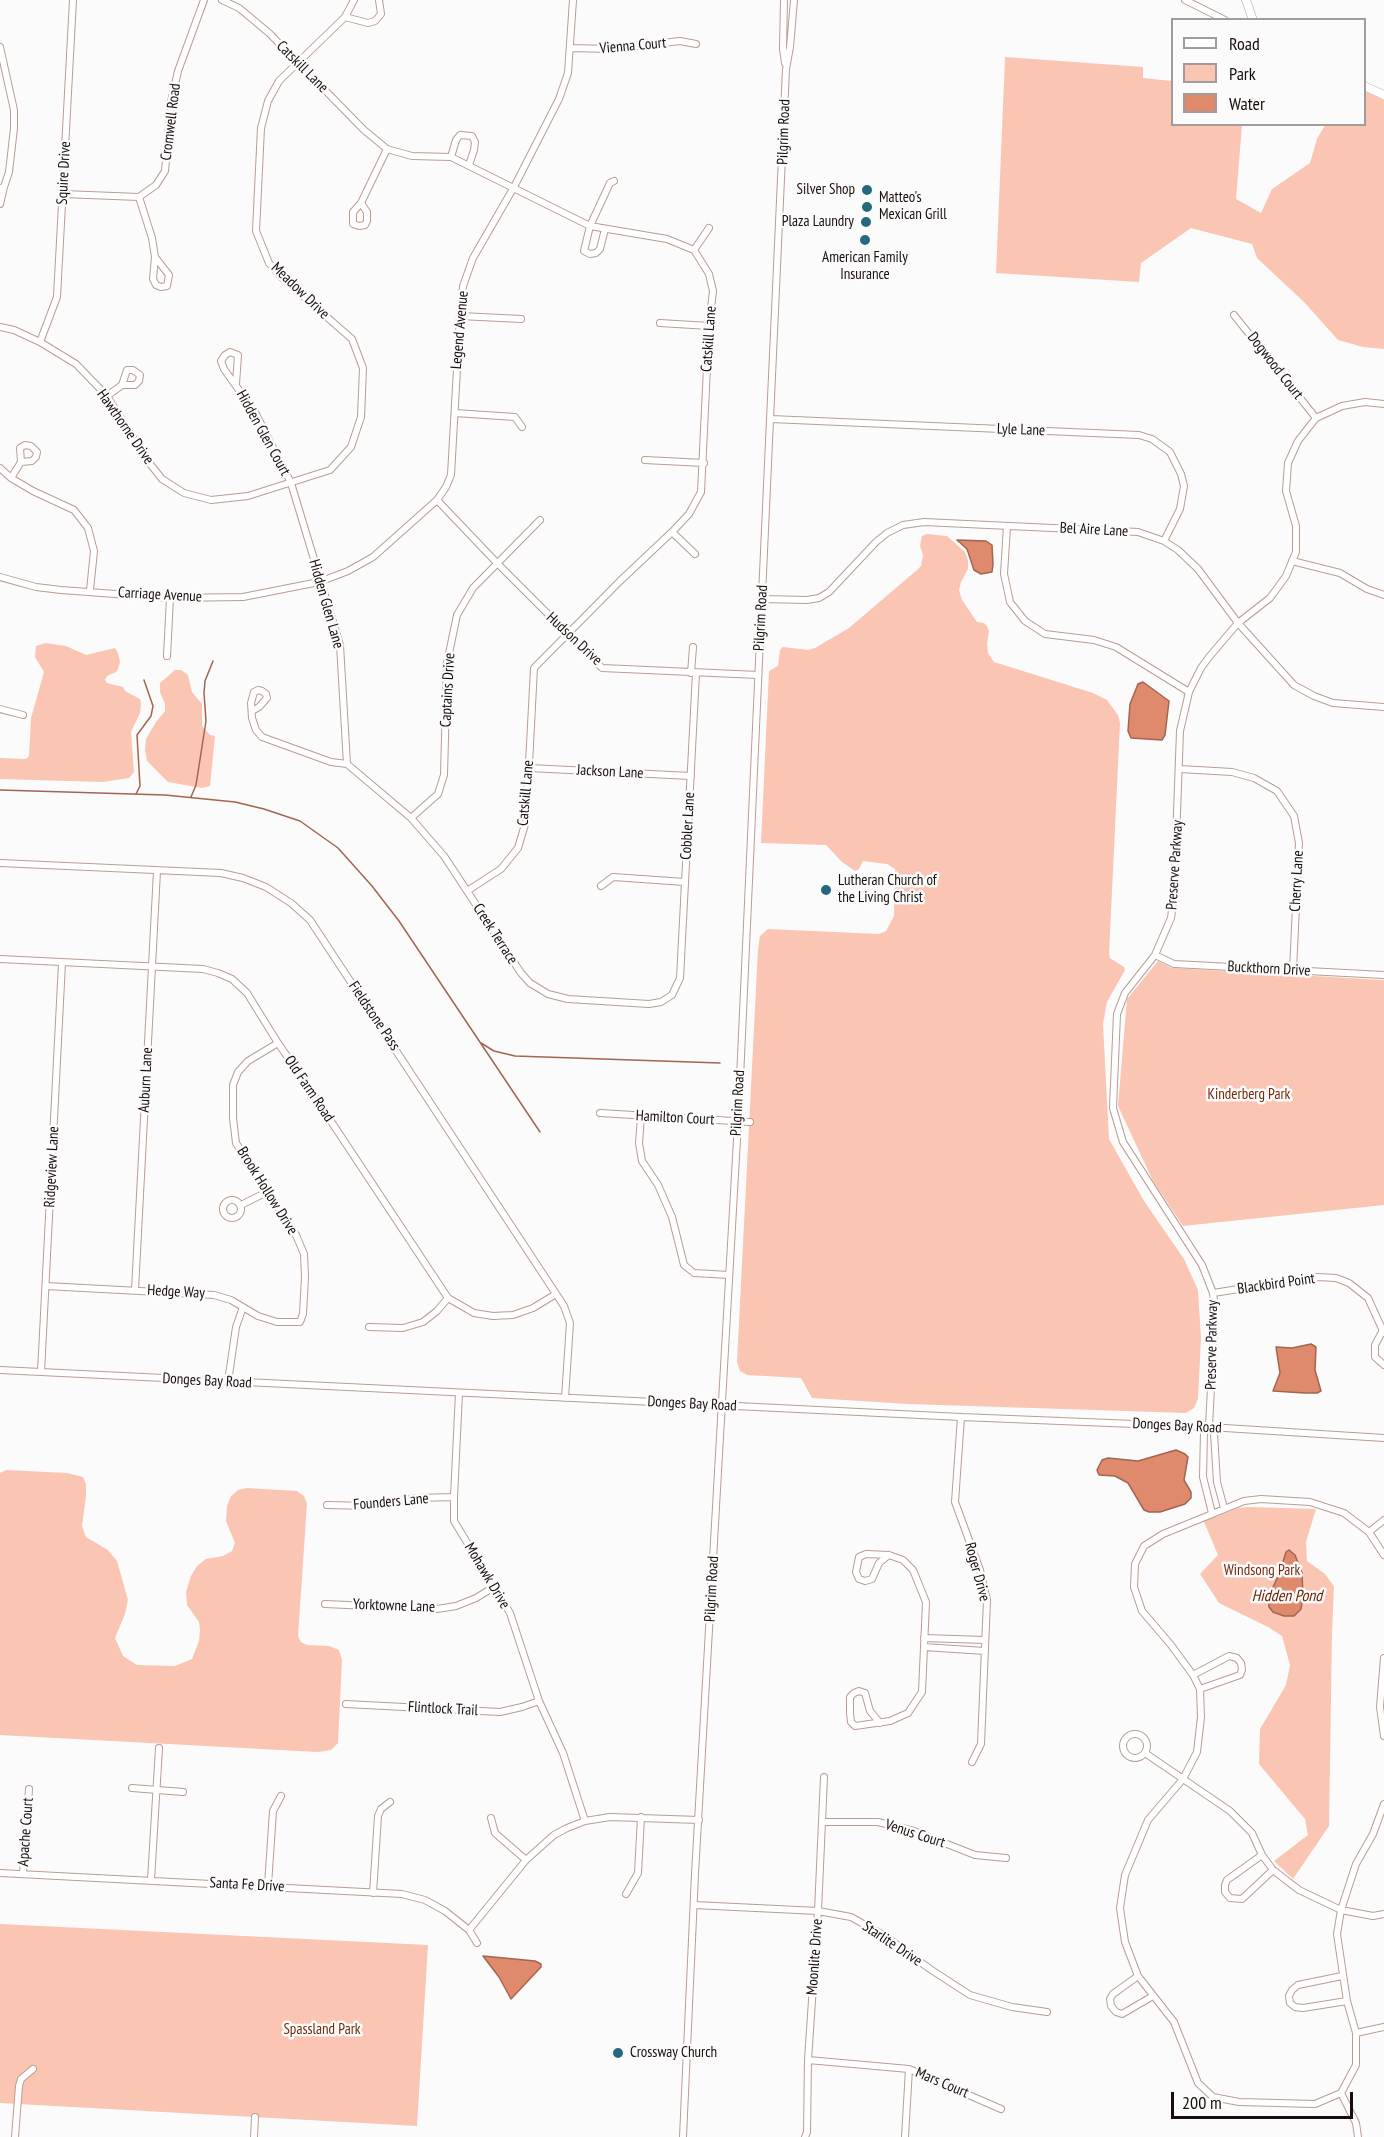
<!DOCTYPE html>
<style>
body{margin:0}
#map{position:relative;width:1384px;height:2137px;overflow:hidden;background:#fbfbfb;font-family:"PT Sans Narrow",sans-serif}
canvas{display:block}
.legend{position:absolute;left:1171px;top:18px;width:195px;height:108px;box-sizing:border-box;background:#fbfbfb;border:2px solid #a09c9b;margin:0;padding:8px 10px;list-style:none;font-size:18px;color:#180e0b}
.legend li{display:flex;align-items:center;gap:12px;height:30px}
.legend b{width:30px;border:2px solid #a09c9b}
.scale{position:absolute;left:1171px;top:2092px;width:182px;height:27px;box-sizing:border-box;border:3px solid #180e0b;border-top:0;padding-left:8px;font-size:18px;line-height:21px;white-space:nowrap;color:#180e0b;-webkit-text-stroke:4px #fbfbfb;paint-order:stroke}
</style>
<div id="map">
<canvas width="1384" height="2137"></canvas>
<ul class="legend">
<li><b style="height:8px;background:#fff"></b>Road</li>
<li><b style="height:16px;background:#fbc5b3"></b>Park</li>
<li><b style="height:16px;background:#df8a6d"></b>Water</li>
</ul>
<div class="scale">200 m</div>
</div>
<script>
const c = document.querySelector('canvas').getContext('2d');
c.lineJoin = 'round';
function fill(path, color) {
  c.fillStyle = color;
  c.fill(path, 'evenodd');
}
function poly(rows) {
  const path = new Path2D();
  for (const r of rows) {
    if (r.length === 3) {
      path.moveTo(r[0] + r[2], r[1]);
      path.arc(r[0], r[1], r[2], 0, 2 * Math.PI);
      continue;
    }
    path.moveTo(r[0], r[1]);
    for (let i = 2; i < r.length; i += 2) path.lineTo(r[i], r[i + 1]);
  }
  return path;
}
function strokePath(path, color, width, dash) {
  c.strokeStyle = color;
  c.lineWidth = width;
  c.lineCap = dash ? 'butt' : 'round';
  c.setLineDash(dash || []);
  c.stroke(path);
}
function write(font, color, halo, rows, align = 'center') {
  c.font = font + ' "PT Sans Narrow",sans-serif';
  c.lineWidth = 5;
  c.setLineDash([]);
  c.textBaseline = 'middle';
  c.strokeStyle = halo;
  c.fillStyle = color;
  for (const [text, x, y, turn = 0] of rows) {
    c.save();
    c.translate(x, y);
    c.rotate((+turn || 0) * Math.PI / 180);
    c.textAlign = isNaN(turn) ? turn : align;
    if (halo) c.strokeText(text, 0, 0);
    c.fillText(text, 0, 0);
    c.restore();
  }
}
fill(poly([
 [1005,57,1143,67,1143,78,1172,81,1172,124,1242,125,1236,199,1261,213,1272,189,1310,163,1317,139,1325,125,1364,124,1365,91,1384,100,1384,349,1363,347,1338,340,1304,302,1257,258,1252,244,1191,228,1141,263,1139,282,996,273],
 [927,534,947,536,965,552,968,560,968,569,961,582,959,590,962,600,977,622,984,623,987,626,989,631,987,644,988,653,994,662,1093,693,1107,700,1118,715,1120,723,1109,954,1110,958,1124,967,1125,970,1107,1002,1103,1024,1109,1139,1144,1201,1184,1259,1198,1290,1201,1338,1198,1399,1194,1408,1186,1413,909,1404,812,1398,801,1378,747,1375,740,1371,737,1362,758,949,760,936,768,929,879,934,886,931,894,916,895,869,887,864,863,861,859,869,855,871,842,862,826,845,761,843,769,671,778,666,780,650,783,647,808,650,815,648,849,628,917,570,921,566,923,555,920,546,922,536],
 [45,643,66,646,86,655,115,648,118,653,120,662,118,669,116,672,107,676,105,680,107,683,123,687,125,691,140,699,141,704,140,713,131,732,134,772,129,778,103,782,0,779,0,758,26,759,29,756,31,718,44,672,35,657,36,646],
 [175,670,181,670,188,675,192,692,202,704,202,726,210,735,215,736,210,786,202,788,168,782,147,761,145,750,146,739,156,722,165,711,165,704,160,692,160,683],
 [1158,961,1172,968,1384,980,1384,1205,1183,1226,1153,1181,1118,1106,1127,999],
 [6,1470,67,1473,83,1477,86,1484,86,1496,82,1526,86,1537,108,1550,117,1561,128,1600,125,1614,115,1638,123,1656,137,1665,175,1666,192,1659,199,1641,200,1630,199,1622,187,1605,186,1592,191,1576,197,1566,206,1559,223,1556,232,1551,235,1543,226,1521,227,1506,231,1496,238,1490,247,1488,297,1491,304,1496,307,1504,298,1636,301,1642,307,1645,329,1646,339,1650,342,1660,338,1743,331,1750,318,1752,0,1735,0,1473],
 [1250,1507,1316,1509,1306,1542,1307,1561,1325,1574,1334,1586,1332,1633,1329,1826,1293,1879,1274,1861,1308,1835,1305,1819,1259,1764,1260,1729,1286,1685,1290,1665,1282,1636,1268,1627,1219,1603,1200,1574,1218,1555,1202,1517,1216,1517,1238,1508],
 [0,1924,428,1945,417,2126,0,2103]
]), '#fbc5b3');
const water = poly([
 [957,540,986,541,992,545,993,564,992,572,981,574,974,570,967,549,957,540],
 [1143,682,1169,701,1165,735,1162,740,1131,738,1128,731,1130,704,1138,684,1143,682],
 [1311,1344,1316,1347,1315,1370,1321,1391,1317,1393,1305,1393,1273,1391,1280,1373,1276,1347,1292,1348,1311,1344],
 [1176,1450,1185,1454,1188,1457,1184,1480,1191,1492,1191,1498,1185,1504,1160,1512,1149,1512,1144,1510,1128,1483,1115,1476,1099,1475,1097,1470,1102,1460,1108,1458,1138,1461,1176,1450],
 [1289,1550,1295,1555,1302,1573,1303,1597,1301,1609,1294,1616,1284,1616,1273,1612,1269,1607,1268,1598,1280,1572,1286,1552,1289,1550],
 [483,1956,535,1961,541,1964,541,1967,511,1999,499,1977,483,1956]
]);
fill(water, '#df8a6d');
strokePath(water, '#a36550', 1.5);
strokePath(poly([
 [0,790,165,795,235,802,264,809,300,821,338,848,372,886,399,921,540,1132],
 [136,794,140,786,137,735,151,716,153,706,144,680],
 [191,797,196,785,206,721,204,693,205,681,213,661],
 [481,1043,494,1051,515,1056,720,1063]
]), '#a36550', 1.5);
const minor = poly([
 [222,0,239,8,269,33,364,130,387,149,412,156,451,157,590,226,667,239,694,250,709,274,713,291,709,326,701,492,689,514,672,532,620,581,534,668,526,821,518,848,501,869,467,891],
 [784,0,783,49,785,63],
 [1185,0,1225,20],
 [345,17,368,23,375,21,381,14,379,0],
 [0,47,14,110,14,128,9,172,4,187,0,188],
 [570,48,611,49,680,41,696,44],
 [451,157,456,140,460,135,472,136,475,142,474,150,469,165],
 [63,194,139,197,156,185,165,171,171,102,178,71,204,0],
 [139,197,152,238,155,257,153,279,156,285,161,287,167,286,169,275,155,257],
 [361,203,367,212,367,221,365,225,359,226,353,224,353,212,361,203,387,149],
 [0,204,4,187],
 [605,229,600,249,596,253,590,254,584,251,590,226,610,183,614,181],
 [694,250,709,228],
 [1234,315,1316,418],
 [460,316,521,319],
 [660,323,709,326],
 [0,327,14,330,40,342,76,364,107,396,147,460,162,479,184,493,211,500,248,496,330,470,351,447,361,417,363,368,352,339,280,276,269,263,256,231,261,128,268,101,279,81,345,17,354,0],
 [40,342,57,297,73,0],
 [236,384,238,355,230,352,225,355,221,361,224,369,256,414,291,483,340,645,347,764],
 [107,396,122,385,135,385,139,381,140,375,133,370,127,370,122,385],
 [455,413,515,417,522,427],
 [771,419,1139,435,1152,439,1170,452,1181,474,1184,486,1180,509,1164,541],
 [645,460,704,463],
 [0,468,11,478,33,491,74,510,88,528,94,551,90,590],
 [11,478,21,462,20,448,25,445,31,446,37,452,36,457,32,461,21,462],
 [437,500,497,563,602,668,758,675],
 [1007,526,1004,574,1010,602,1025,621,1045,634,1094,640,1116,647,1189,692],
 [672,532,695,554],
 [1292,561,1340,573,1367,589,1384,595],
 [0,577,36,587,61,590,170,598,243,597,319,582,348,571,373,557,437,500,446,487,451,475,460,316,463,286,473,258,514,187,559,99,568,73,573,0],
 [762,599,807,600,819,598,829,592,876,542,887,533,903,525,924,522,1138,532,1164,541,1178,550,1198,569,1238,623,1294,685,1314,696,1333,703,1384,707],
 [167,656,170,598],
 [691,673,693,647],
 [0,709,23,715],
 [252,711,259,707,267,698,266,694,262,691,258,690,254,692,251,703,252,718,256,730,262,737,331,762,347,764],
 [347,764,411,818,444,856,521,973,530,983,548,994,568,999,649,1004,661,1002,672,995,680,978,696,673],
 [529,768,691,776],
 [1180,769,1232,772,1254,778,1277,791,1294,816,1299,843,1293,970],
 [411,818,438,794,444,775,447,663,457,615,473,588,540,520],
 [0,863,221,873,243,878,266,887,291,903,310,920,564,1306,570,1323,565,1398],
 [601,886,613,877,685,882],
 [1155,955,1174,964,1384,975],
 [0,959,203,969,218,973,232,979,247,993,278,1043,309,1088,448,1298,474,1313,493,1316,513,1315,533,1308,556,1294],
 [600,1113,750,1122],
 [641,1117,639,1143,642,1161,658,1185,672,1217,684,1265,694,1273,729,1275],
 [232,1209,9],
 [241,1205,267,1192],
 [46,1286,214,1295,231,1300,258,1316,277,1322,300,1322,303,1314,305,1277,304,1254,296,1235,236,1143,233,1118,233,1085,238,1072,248,1061,278,1043],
 [135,1290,157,871],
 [1213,1293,1317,1277,1336,1278,1349,1283,1368,1298,1384,1333],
 [369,1327,403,1328,423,1322,437,1311,448,1298],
 [1382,1332,1375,1345,1375,1357,1384,1365],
 [0,1370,961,1417,1209,1427,1384,1438],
 [41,1372,62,963],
 [228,1382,236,1327,243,1307],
 [459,1393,454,1497,454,1521,510,1613,539,1701,563,1753,585,1821],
 [961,1417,955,1502,980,1570,987,1600,981,1744,972,1762],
 [1209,1427,1215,1308,1213,1293,1202,1265,1123,1142,1113,1108,1117,1014,1125,993,1155,955,1171,918,1174,895,1180,731,1189,692,1201,668,1209,657,1238,623,1270,598,1286,576,1296,552,1296,526,1286,491,1288,463,1298,441,1316,418,1342,406,1365,402,1384,404],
 [1208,1428,1204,1432,1203,1477,1212,1513],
 [1209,1428,1214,1433,1217,1482,1224,1508],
 [327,1505,371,1506,416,1498,454,1497],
 [1369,1532,1384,1520],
 [1384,1555,1369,1532,1344,1513,1310,1502,1261,1499,1244,1501,1163,1534,1144,1546,1135,1564,1134,1587,1142,1611,1171,1645,1193,1675,1200,1689,1201,1717,1197,1752,1183,1779,1148,1820,1125,1875,1120,1908,1125,1942,1138,1976,1174,2022,1198,2083,1213,2097,1239,2102,1315,2104,1341,2093,1356,2065,1356,2033,1347,2001,1337,1934,1341,1910,1356,1864,1373,1834,1384,1804],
 [325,1604,437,1609,456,1606,476,1598,494,1587],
 [924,1638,985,1640],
 [924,1647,985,1651],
 [1384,1658,1380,1707,1384,1736],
 [1193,1675,1229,1656,1237,1658,1241,1663,1242,1670,1240,1675,1200,1689],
 [346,1704,500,1712,522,1707,539,1701],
 [880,1723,870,1711,865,1693,859,1691,854,1693,850,1697,850,1713,851,1722,855,1726,890,1721,908,1713,922,1692,926,1602,913,1570,903,1560,889,1555,866,1554,859,1557,856,1572,859,1579,865,1581,872,1579,879,1563,889,1555],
 [1135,1746,12],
 [1145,1753,1230,1811,1252,1833,1262,1855,1273,1870,1299,1890,1341,1910,1373,1916,1384,1914],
 [132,1788,183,1792],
 [491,1818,495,1833,526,1860],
 [823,1822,878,1822,914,1831,975,1855,1006,1858],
 [1262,1855,1227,1880,1225,1885,1225,1892,1230,1898,1242,1899,1273,1870],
 [0,1873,402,1894,425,1900,445,1911,469,1930,477,1943],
 [23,1874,29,1789],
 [151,1880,159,1748],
 [268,1885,273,1811,281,1796],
 [373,1893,378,1816,381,1809,390,1802],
 [626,1894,638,1873,641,1817],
 [694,1905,818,1911,851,1917,885,1936,930,1969,970,1995,1012,2007,1047,2012],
 [469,1930,526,1860,554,1835,567,1828,585,1821,610,1817,699,1820],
 [1138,1976,1113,1994,1110,1999,1111,2006,1116,2012,1122,2014,1153,1996],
 [1342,1976,1298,1985,1292,1990,1289,1996,1290,2003,1295,2007,1303,2008,1347,2001],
 [1356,2033,1384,2027],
 [808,2060,909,2069,1001,2109],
 [1341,2093,1356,2123,1358,2137],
 [15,2137,19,2086,21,2079,33,2069],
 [254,2137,255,2117],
 [683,2137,695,1874,738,1122,786,69,790,47,794,0],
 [805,2137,807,2132,808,2060,818,1911,824,1777],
 [905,2137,909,2069]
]);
const major = poly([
 [1246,0,1253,20],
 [1364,86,1384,95]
]);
strokePath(minor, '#ba9c92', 8);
strokePath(major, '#ba9c92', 9);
strokePath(minor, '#fff', 6);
strokePath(major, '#fff', 8);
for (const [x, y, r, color] of [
 [867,190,6,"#27697c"],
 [867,207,6,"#27697c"],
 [866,222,6,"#27697c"],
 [865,240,6,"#27697c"],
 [826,890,6,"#27697c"],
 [618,2053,6,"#27697c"]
]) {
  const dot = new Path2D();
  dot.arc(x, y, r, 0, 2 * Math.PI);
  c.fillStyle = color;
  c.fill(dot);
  strokePath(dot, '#fbfbfb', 2);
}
write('15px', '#180e0b', '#fbfbfb', [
 ["Vienna Court",633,46,-5],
 ["Catskill Lane",302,67,45],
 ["Cromwell Road",171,122,-83],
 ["Pilgrim Road",784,132,-88],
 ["Squire Drive",64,173,-87],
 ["Meadow Drive",300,291,44],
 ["Legend Avenue",460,330,-85],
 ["Catskill Lane",709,339,-86],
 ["Dogwood Court",1275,366,52],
 ["Hawthorne Drive",125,427,55],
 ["Lyle Lane",1021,430,2],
 ["Hidden Glen Court",263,433,61],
 ["Bel Aire Lane",1094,530,3],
 ["Carriage Avenue",160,595,3],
 ["Hidden Glen Lane",326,604,74],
 ["Pilgrim Road",761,618,-87],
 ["Hudson Drive",574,639,43],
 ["Captains Drive",448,690,-87],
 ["Jackson Lane",610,772,3],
 ["Catskill Lane",526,793,-85],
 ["Cobbler Lane",688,826,-87],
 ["Preserve Parkway",1175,865,-86],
 ["Cherry Lane",1297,881,-87],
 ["Creek Terrace",495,934,57],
 ["Buckthorn Drive",1269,969,3],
 ["Fieldstone Pass",374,1016,56],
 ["Auburn Lane",146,1080,-87],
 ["Old Farm Road",309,1089,56],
 ["Pilgrim Road",738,1103,-87],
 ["Hamilton Court",675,1118,3],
 ["Ridgeview Lane",52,1167,-87],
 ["Brook Hollow Drive",267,1191,58],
 ["Blackbird Point",1276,1284,-8],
 ["Hedge Way",176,1292,3],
 ["Preserve Parkway",1212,1345,-89],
 ["Donges Bay Road",207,1381,3],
 ["Donges Bay Road",692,1404,3],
 ["Donges Bay Road",1177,1426,3],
 ["Founders Lane",391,1502,-5],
 ["Roger Drive",977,1572,75],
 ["Mohawk Drive",487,1576,59],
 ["Pilgrim Road",712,1589,-87],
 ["Yorktowne Lane",394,1606,2],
 ["Flintlock Trail",443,1709,3],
 ["Apache Court",26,1832,-86],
 ["Venus Court",915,1834,18],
 ["Santa Fe Drive",247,1885,3],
 ["Starlite Drive",892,1944,34],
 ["Moonlite Drive",815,1957,-86],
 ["Mars Court",942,2083,23]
]);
write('15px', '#180e0b', '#fbfbfb', [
 ["Silver Shop",855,190,"right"],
 ["Matteo's",879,198],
 ["Mexican Grill",879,215],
 ["Plaza Laundry",854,222,"right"],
 ["American Family",865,258,"center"],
 ["Insurance",865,275,"center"],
 ["Lutheran Church of",838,881],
 ["the Living Christ",838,898],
 ["Crossway Church",630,2053]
], 'left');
write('15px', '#74290a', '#fbfbfb', [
 ["Kinderberg Park",1249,1095],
 ["Windsong Park",1262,1571],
 ["Spassland Park",322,2030]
]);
write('italic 16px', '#671c00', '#fbfbfb', [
 ["Hidden Pond",1287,1596]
]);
</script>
